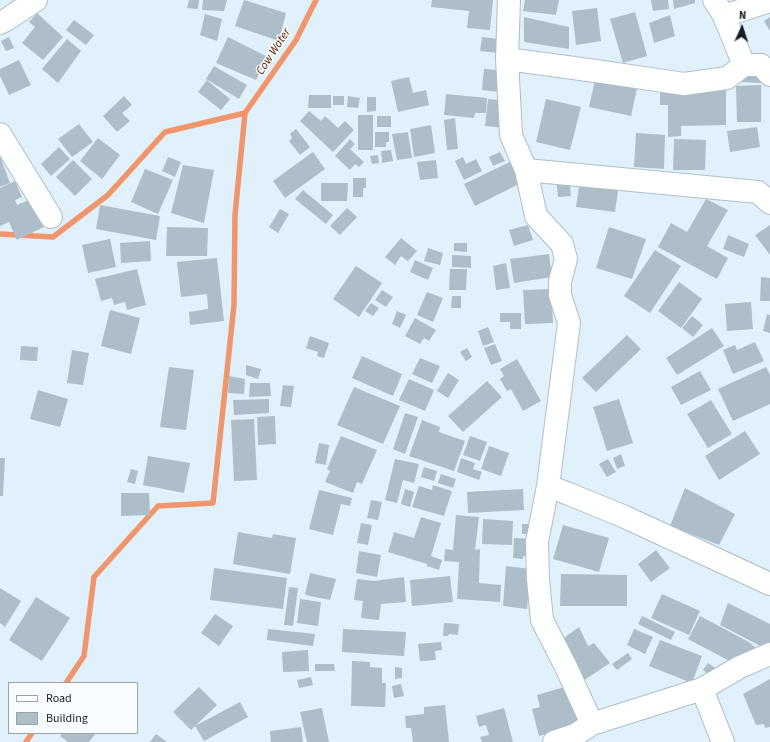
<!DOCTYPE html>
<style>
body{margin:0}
#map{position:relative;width:770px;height:742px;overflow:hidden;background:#e0f1fc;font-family:"Source Sans 3",sans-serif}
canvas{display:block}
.legend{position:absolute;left:8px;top:682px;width:130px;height:52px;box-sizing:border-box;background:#f9fcfe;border:1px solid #9fa3a6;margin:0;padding:5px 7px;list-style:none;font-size:12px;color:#171d21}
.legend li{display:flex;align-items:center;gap:8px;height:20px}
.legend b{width:20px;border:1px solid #9fa3a6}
.north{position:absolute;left:722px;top:8px;width:40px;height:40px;-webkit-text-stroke:3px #f9fcfe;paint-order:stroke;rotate:3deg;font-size:11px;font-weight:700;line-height:16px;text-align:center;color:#171d21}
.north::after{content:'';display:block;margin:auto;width:14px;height:18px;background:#171d21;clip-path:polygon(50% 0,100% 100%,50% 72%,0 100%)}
</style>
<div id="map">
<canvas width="770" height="742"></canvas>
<ul class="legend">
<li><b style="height:5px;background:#fff"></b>Road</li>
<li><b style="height:11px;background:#adbec9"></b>Building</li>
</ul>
<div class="north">N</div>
</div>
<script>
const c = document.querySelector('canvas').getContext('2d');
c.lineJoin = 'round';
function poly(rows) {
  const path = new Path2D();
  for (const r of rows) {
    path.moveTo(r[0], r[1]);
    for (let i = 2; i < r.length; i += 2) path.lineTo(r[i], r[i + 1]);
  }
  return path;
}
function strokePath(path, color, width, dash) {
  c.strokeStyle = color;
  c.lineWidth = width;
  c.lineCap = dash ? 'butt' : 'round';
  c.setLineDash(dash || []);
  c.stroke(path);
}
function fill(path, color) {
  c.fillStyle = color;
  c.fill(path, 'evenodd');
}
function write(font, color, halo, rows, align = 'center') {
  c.font = font + ' "Source Sans 3",sans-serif';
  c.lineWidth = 3;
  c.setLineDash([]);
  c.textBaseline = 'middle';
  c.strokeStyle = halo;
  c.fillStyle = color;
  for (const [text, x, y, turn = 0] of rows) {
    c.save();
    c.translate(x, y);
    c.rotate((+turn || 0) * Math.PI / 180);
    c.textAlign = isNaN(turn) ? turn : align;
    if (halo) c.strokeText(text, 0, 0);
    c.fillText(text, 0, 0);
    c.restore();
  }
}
strokePath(poly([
 [0,234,53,237,108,195,165,132,245,113],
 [66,683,84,656,94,577,158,506,213,503,234,305,235,215,245,113,296,40,316,0],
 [26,742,32,733]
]), '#f1966c', 5.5);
fill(poly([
 [189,0,199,0,198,9,187,8],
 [203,0,227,0,224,11,202,10],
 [244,0,286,13,279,41,235,26],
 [432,0,493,0,490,30,467,28,469,11,431,7],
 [525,0,559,0,556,15,523,11],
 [651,0,668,0,669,9,653,11],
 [673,0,695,0,695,3,674,9],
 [597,8,601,41,576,45,572,11],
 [635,12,647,56,623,63,610,19],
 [37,13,63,37,43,60,22,43,35,27,29,22],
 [205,14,222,19,217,41,200,35],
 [670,15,675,36,654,43,649,23],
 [524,17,569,27,569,49,524,42],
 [770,17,770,31,764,21],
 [74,20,94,35,86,45,66,30],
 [9,37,14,48,6,51,1,41],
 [228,37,268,57,256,80,216,63],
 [482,37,499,39,498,53,480,51],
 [67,39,81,51,58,83,42,69],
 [19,60,31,85,9,95,0,76,0,69],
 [214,66,247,85,239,99,206,79],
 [484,69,502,70,499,92,482,90],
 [740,70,764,71,763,83,739,82],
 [409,77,413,93,426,90,429,105,398,112,391,81],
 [207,80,230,99,221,110,198,92],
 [595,80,637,89,631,116,589,107],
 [726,84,726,125,681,126,681,136,668,137,668,105,660,105,660,85],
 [761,85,761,122,737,122,736,86],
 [446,94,487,98,486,113,475,113,474,118,444,115],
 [309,95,331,95,331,108,308,108],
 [124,96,132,105,122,113,130,121,117,132,103,116],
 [333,96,344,96,344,105,333,105],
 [348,96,360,98,358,108,347,107],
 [367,97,376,97,376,111,367,112],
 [488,99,509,101,506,128,485,126],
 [546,99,581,107,570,150,536,142],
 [309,111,321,121,325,116,338,128,345,121,354,130,333,152,300,121],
 [358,115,373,115,373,150,358,150],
 [377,116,391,116,391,127,377,127],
 [455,118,458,149,447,150,444,120],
 [79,124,93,142,72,157,58,139],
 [431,125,435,153,414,157,410,129],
 [757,127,760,147,730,152,727,131],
 [296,129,310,147,300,155,289,141,292,138,290,134],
 [375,132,389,132,389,142,386,142,386,147,375,147],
 [408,132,412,158,397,160,392,134],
 [636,133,665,135,664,169,634,167],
 [98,138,120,155,102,179,80,161],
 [350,139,355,144,350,149,364,162,359,167,355,164,350,170,335,156],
 [674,139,706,140,705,170,673,170],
 [59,147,70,159,51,176,41,164],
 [391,150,393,161,382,163,381,151],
 [313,152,325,169,285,198,273,181],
 [500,152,505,161,493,166,489,157],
 [378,155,379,163,372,164,370,156],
 [0,156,10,183,0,187],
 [168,157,181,162,175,177,162,171],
 [463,157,466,164,476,159,482,171,464,180,455,161],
 [73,160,92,179,75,196,56,177],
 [436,160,438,178,420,180,417,162],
 [514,160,525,181,475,206,464,184],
 [183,165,214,170,204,223,171,213],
 [145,169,173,180,158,214,131,202],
 [569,176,571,196,558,197,556,177],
 [353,178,366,178,366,188,363,188,363,197,353,197],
 [580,179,619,185,615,212,576,207],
 [15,181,22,197,15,200,17,205,31,199,44,227,17,240,9,222,0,226,0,188],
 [321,183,348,183,347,201,321,201],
 [303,190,333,215,326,224,295,199],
 [706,199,728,210,707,246,728,258,717,279,658,247,671,223,687,232],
 [100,205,160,216,156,240,96,229],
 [347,208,357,217,340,235,330,226],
 [280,209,289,214,278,233,269,227],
 [528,225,533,240,514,246,509,230],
 [770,225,770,255,755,235],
 [167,227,208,228,207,256,166,256],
 [609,227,646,239,632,279,596,268],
 [728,235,749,244,744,257,723,249],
 [401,238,417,251,408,261,401,256,395,265,385,257],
 [110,239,116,267,88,273,82,245],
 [150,241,151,261,121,263,120,243],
 [454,243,467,243,467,252,454,251],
 [428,248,443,253,440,265,424,261],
 [655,250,681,266,650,313,624,296],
 [549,254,552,277,514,283,510,259],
 [452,255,471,256,471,268,452,267],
 [217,258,224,321,190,325,189,312,208,309,207,294,181,297,177,262],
 [415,260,433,268,428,280,410,272],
 [506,263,510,288,496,290,493,266],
 [356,266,382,283,359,317,333,299],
 [137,269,146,305,127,310,125,302,114,305,112,298,101,301,95,279],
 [450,269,467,269,466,290,449,290],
 [761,277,770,278,770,301,760,301],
 [679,282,702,299,681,328,658,311],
 [551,289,553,323,525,324,523,290],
 [382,290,393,297,386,307,375,300],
 [427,292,443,298,433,322,417,315],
 [452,296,461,296,461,308,451,308],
 [751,302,753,329,727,331,725,304],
 [371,303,379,308,373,316,365,311],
 [110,310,140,318,131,354,101,346],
 [397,311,406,315,400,328,392,324],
 [500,313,521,313,521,329,510,329,510,322,500,322],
 [767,314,770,315,770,333,763,331],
 [692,316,703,325,693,337,682,328],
 [415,318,436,330,429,341,424,338,420,344,405,336],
 [488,327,494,342,483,346,478,331],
 [712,328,724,346,677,375,666,358],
 [627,335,641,349,596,392,582,378],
 [310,336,329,343,324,358,317,356,318,352,306,348],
 [755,342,764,361,733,374,723,350,735,345,737,350],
 [495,344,502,361,491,365,484,348],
 [21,346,38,347,37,361,20,360],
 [467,348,472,357,466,361,460,352],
 [72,350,89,353,83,385,67,383],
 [362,356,402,374,393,396,352,378],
 [420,358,440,366,432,383,412,374],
 [517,359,541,401,523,411,511,389,507,391,500,379,504,376,500,369],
 [246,365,261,369,258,379,246,375],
 [169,367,194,370,186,430,160,427],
 [766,367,770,375,770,404,733,421,718,389],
 [700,371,711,390,681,405,671,387],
 [448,373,459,380,448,398,437,391],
 [229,376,245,379,244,394,228,393],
 [409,379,434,390,425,411,399,400],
 [487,381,502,397,463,432,448,416],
 [250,383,270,383,271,396,249,397],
 [283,385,294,386,291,407,280,406],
 [354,387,400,406,383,444,337,425],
 [38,390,68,399,60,427,30,419],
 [269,399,269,413,234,415,233,400],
 [619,399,633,443,607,451,593,407],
 [711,400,732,434,708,448,687,414],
 [405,413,418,417,405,454,393,449],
 [275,416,276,444,258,445,257,417],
 [254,419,257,480,234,481,231,420],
 [422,420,440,427,439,432,465,441,454,471,409,456],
 [745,431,760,454,719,480,705,456],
 [341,436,377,450,362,484,357,482,353,493,325,482,330,471,327,469],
 [470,436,487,442,480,461,463,455],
 [319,443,329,445,326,465,315,463],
 [489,446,509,453,501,476,481,469],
 [621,454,625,466,617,469,613,458],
 [148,456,190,463,184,493,143,485],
 [0,458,5,458,3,496,0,496],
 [461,458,475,463,473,469,482,472,479,480,457,472],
 [395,459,419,464,414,483,403,480,397,503,385,500],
 [608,459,616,472,607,477,599,464],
 [424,467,437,471,434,481,421,477],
 [131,469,138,471,135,484,127,482],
 [441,474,456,479,453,488,438,483],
 [433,485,452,491,444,516,412,507,419,486,432,490],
 [685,488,735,514,719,545,670,526],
 [405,489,414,492,410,507,401,504],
 [523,489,524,510,468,513,467,492],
 [319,490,352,498,350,506,341,504,333,535,309,529],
 [121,493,149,493,150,515,121,516],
 [371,500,382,502,378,520,367,518],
 [456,515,479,517,475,550,480,549,479,583,501,585,500,602,457,599,459,562,444,561,445,549,453,550],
 [421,517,441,523,431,556,442,560,439,570,427,566,427,564,388,552,394,532,414,538],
 [483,519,513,521,512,545,482,544],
 [361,523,372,525,368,545,357,543],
 [522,524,530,524,530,534,522,534],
 [563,525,609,538,599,572,553,559],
 [238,532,272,538,273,534,296,538,290,574,233,564],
 [514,538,533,539,532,557,523,556,523,559,513,558],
 [656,550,670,568,651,582,638,564],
 [359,551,381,555,377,577,356,573],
 [506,566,531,569,527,609,503,606],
 [214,568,287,578,283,609,210,600],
 [310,573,336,579,330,600,305,595],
 [561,574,627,575,627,606,560,606],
 [450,576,453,602,412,606,410,580],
 [404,577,406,602,381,604,379,620,361,618,363,601,354,600,357,579,374,581],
 [289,587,298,588,293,626,284,625],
 [0,588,21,601,5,627,0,623],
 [662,594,700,611,689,635,651,618],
 [36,597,70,618,42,661,9,640],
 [300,599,321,602,318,626,297,623],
 [728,603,770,624,770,647,768,650,720,625],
 [215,614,233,626,219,646,201,633],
 [642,616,675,632,671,640,638,624],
 [700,616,749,642,759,651,751,661,743,653,737,665,688,639],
 [444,623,459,624,458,635,449,634,448,636,443,636],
 [579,627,588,646,594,643,610,663,583,681,570,661,574,657,561,640],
 [268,629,315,634,313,646,267,640],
 [343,629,406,632,404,656,342,652],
 [634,629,653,637,645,654,627,645],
 [660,640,702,656,692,683,649,666],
 [441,642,442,650,435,651,436,660,420,661,418,644],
 [308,650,309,671,283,672,282,652],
 [628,653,632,659,617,670,612,664],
 [352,661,370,662,370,667,382,668,382,683,386,683,385,707,351,706],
 [708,663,721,672,715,679,703,670],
 [315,664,334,664,335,671,315,671],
 [395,667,402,668,402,678,395,679],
 [311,677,313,685,299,688,297,680],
 [770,679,770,727,765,728,764,724,756,725,743,694],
 [401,684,404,696,394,698,392,686],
 [568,686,579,725,539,736,532,709,540,707,537,695],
 [199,687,217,705,191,730,173,712],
 [240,702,248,717,204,741,195,726],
 [445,705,449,742,413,742,411,728,406,728,405,716,424,714,424,707],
 [322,708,329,742,307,742,300,712],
 [504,708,513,742,482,742,480,737,489,735,486,725,479,727,476,716],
 [301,727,303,742,271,742,270,731],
 [63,733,96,733,89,742,68,742,60,736],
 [156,734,167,742,150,742]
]), '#adbec9');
const minor = poly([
 [509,0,507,59,511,135,526,170,536,216,562,244,566,259,560,281,560,295,569,323,548,486,537,542,538,579,542,620,566,667,592,724],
 [714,0,724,16,744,65,761,65,770,75],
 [724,16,770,1],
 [0,23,6,20,36,0],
 [507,59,603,72,684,84,727,78,744,65],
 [0,134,51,217],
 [526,170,758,192,770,203],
 [548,486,569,494,625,517,770,584],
 [702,689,723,742],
 [554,742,575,735,592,724,702,689,740,667,770,654]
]);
strokePath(minor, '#aebfc9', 24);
strokePath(minor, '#fff', 22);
write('italic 12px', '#5a2201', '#f9fcfe', [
 ["Cow Water",274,52,-57]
]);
</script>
